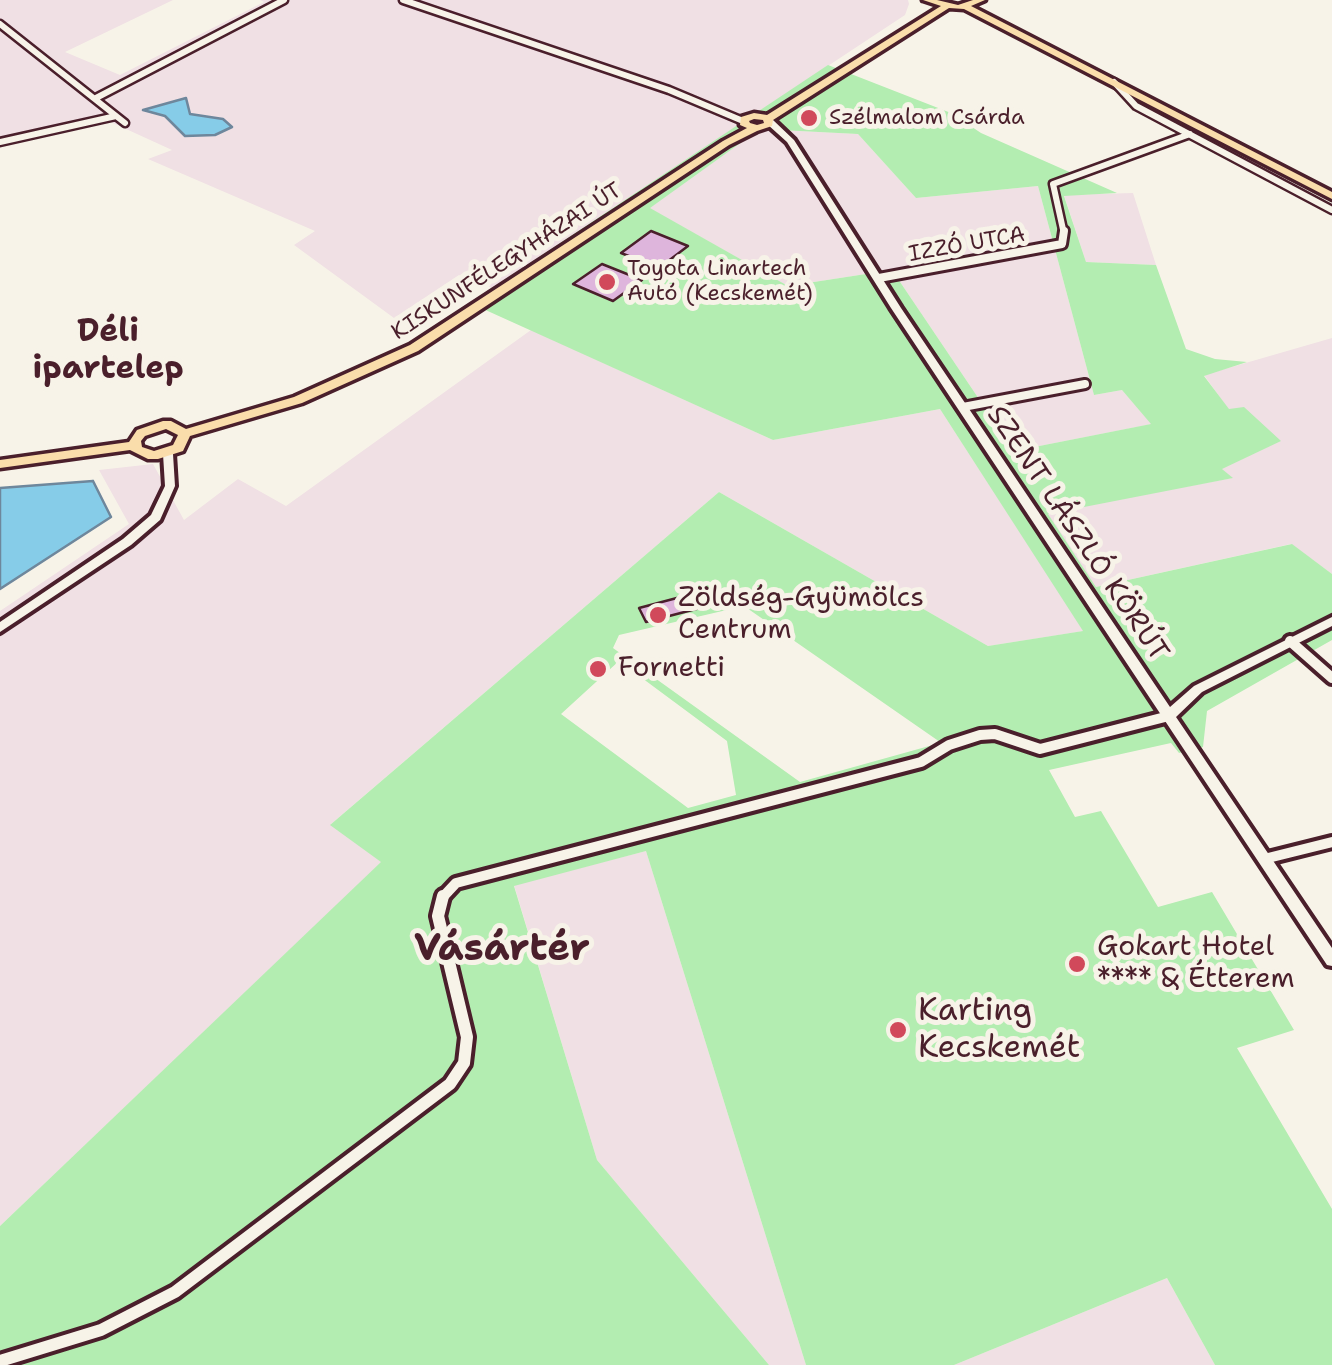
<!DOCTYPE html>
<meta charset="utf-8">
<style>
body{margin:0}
canvas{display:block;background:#f7f3e8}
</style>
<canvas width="1332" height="1365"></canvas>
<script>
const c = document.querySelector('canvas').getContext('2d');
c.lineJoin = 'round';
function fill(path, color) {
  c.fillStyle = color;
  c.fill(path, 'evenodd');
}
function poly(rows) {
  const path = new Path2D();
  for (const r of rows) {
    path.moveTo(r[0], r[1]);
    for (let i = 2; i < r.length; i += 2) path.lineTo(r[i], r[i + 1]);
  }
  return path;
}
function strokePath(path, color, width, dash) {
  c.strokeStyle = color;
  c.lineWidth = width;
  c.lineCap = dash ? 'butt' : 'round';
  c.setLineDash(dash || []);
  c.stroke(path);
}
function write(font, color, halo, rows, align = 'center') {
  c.font = font + ' "Shantell Sans",sans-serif';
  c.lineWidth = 10;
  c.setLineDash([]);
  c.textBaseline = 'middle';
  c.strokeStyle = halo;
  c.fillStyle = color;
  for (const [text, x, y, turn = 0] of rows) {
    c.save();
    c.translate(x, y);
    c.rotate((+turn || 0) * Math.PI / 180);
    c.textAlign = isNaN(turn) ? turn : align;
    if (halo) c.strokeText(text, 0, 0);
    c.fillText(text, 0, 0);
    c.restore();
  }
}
fill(poly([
 [0,0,173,0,65,52,120,75,264,2,260,0,908,0,909,4,905,15,492,288,459,275,394,318,294,245,315,231,148,159,172,150,102,118,0,138],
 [760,129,858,134,916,198,1038,186,1094,395,1122,390,1152,424,1014,451,892,270,788,286,649,208],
 [1133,193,1156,265,1086,262,1064,195],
 [531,330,773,440,940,409,1084,631,988,646,719,492,331,824,382,862,0,1226,0,611,129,524,99,470,153,464,184,520,238,479,286,506],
 [1332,338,1332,574,1291,544,1096,587,1047,513,1232,478,1221,469,1280,441,1229,410,1204,375],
 [646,851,806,1365,769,1365,597,1160,514,885],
 [1167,1278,1215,1365,954,1365]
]), '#f0e0e4');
fill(poly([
 [828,65,951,113,981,133,1117,193,1064,196,1086,262,1156,265,1186,349,1215,359,1247,362,1204,376,1229,409,1244,407,1281,441,1222,469,1233,478,1048,514,1096,587,1292,544,1332,574,1332,640,1207,711,1203,747,1179,753,1171,743,1049,770,1075,817,1101,811,1158,907,1212,892,1294,1030,1237,1048,1332,1209,1332,1365,1215,1365,1167,1278,954,1365,806,1365,646,851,514,886,597,1160,769,1365,0,1365,0,1226,381,862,330,825,719,492,988,646,1083,631,940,409,773,440,470,303],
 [760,129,858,134,916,198,1038,186,1094,395,1122,390,1151,424,1014,451,892,270,788,286,650,208],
 [744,606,940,742,940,743,800,782,613,648,619,635],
 [619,661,727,741,736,795,688,808,561,714]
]), '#b3edb1');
const water = poly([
 [186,98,190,114,223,119,232,127,215,135,185,136,165,116,143,110,186,98],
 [93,481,111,517,0,589,0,488,93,481]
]);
fill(water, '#86cce8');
strokePath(water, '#6e879c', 2.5);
const building = poly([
 [651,231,688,246,659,268,621,253,651,231],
 [602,264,642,280,613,301,573,284,602,264],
 [692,594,700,608,646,622,639,608,692,594]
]);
fill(building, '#deb5dc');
strokePath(building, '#4a1f2b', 2.5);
const minorFar3 = poly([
 [403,0,669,90,743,121],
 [0,24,125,123],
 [1114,82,1136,106,1332,210],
 [96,98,284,0],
 [0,142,116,116],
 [1064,234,1053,184,1190,134]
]);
const minorFar2 = poly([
 [879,278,1062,244,1064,231],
 [963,407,1085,384]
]);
const minorFar1 = poly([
 [1290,641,1332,678],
 [1264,859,1332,842],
 [442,898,456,883,921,762,949,745,980,735,995,734,1040,749,1169,716]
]);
const minor = poly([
 [0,1361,101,1330,175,1292,450,1084,464,1063,467,1037,438,916,443,896]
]);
const tertiary = poly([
 [767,120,773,120,794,140,901,308,1170,707,1194,686,1332,617,1332,626,1202,692,1176,717,1332,948,1332,966,1327,965,891,308,787,142,767,124,767,120],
 [168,451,173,454,175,486,160,520,131,545,0,632,0,622,123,539,151,515,165,486,163,454,168,451]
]);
const primary = poly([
 [923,0,937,0,958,5,973,0,985,0,971,6,1332,192,1332,199,964,9,949,8,773,120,772,126,757,131,729,145,418,351,302,403,190,436,183,451,158,459,148,459,130,450,0,468,0,460,129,442,137,430,163,421,171,421,186,429,294,397,410,345,723,141,747,128,740,125,741,117,754,113,767,115,941,6,923,0],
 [754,119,763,120,764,123,757,125,750,123,749,121,754,119],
 [166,429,178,435,173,445,154,451,142,447,141,441,145,436,166,429]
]);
strokePath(minorFar3, '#4a1f2b', 11);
strokePath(minorFar2, '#4a1f2b', 14);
strokePath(minorFar1, '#4a1f2b', 18);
strokePath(minor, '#4a1f2b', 20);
strokePath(tertiary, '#4a1f2b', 8);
strokePath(primary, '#4a1f2b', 7);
strokePath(minorFar3, '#f7f3e8', 6);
strokePath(minorFar2, '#f7f3e8', 8);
strokePath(minorFar1, '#f7f3e8', 10);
strokePath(minor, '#f7f3e8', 12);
fill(tertiary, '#f7f3e8');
fill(primary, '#faddab');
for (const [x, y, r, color] of [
 [809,118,10,"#d1495b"],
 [607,282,10,"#d1495b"],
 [658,615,10,"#d1495b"],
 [598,669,10,"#d1495b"],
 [1077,964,10,"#d1495b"],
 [898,1030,10,"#d1495b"]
]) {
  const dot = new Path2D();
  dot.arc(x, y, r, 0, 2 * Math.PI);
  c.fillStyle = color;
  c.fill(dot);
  strokePath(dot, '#f7f3e8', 4);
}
write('22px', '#4a1f2b', '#f7f3e8', [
 ["Szélmalom Csárda",829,118],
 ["Toyota Linartech",627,269],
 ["Autó (Kecskemét)",627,294]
], 'left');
write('22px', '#4a1f2b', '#f7f3e8', [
 ["IZZÓ UTCA",967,245,-10],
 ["KISKUNFÉLEGYHÁZAI ÚT",507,262,-33]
]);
write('28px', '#4a1f2b', '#f7f3e8', [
 ["SZENT LÁSZLÓ KÖRÚT",1077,534,56]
]);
write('28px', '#4a1f2b', '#f7f3e8', [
 ["Zöldség-Gyümölcs",678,599],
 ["Centrum",678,631],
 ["Fornetti",618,669],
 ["Gokart Hotel",1097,948],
 ["**** & Étterem",1097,980]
], 'left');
write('bold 32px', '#4a1f2b', '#f7f3e8', [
 ["Déli",108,333],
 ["ipartelep",108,370]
]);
write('32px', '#4a1f2b', '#f7f3e8', [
 ["Karting",918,1012],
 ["Kecskemét",918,1049]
], 'left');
write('bold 38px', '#4a1f2b', '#f7f3e8', [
 ["Vásártér",502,950]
]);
</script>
